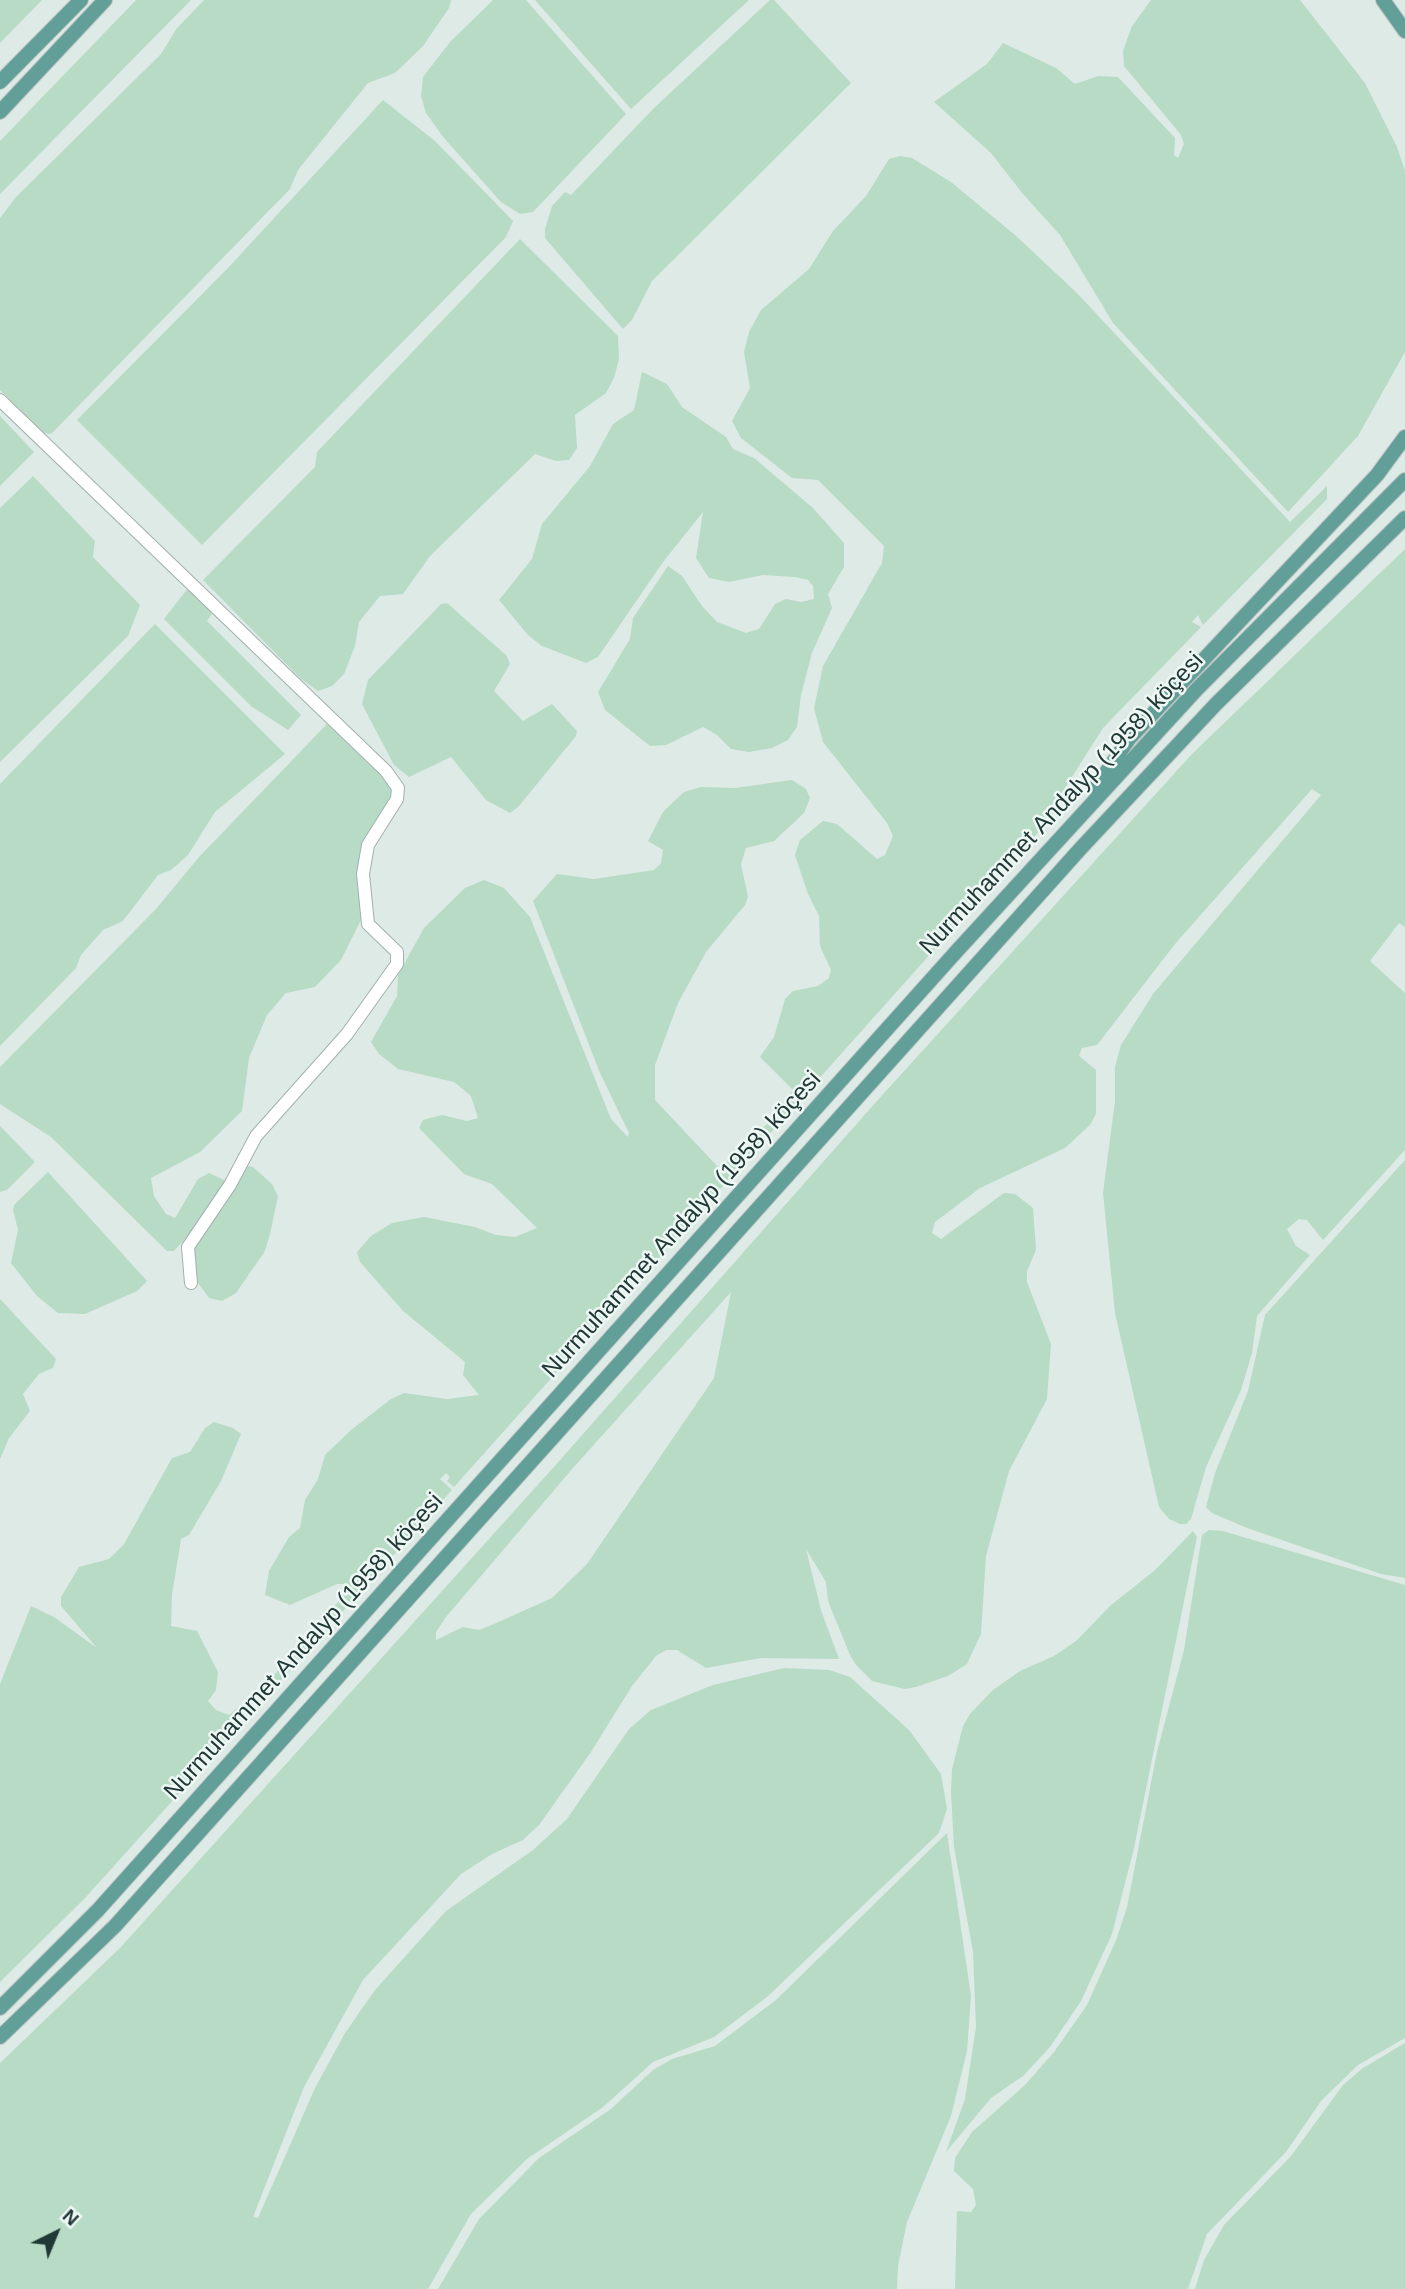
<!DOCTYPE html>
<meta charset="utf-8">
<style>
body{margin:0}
#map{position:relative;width:1405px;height:2289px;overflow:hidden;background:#deeae6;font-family:Arial,sans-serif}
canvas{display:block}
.north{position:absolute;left:21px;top:2198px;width:70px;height:70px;-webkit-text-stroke:5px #eef7f3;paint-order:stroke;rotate:43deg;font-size:19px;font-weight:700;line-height:28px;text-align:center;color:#203936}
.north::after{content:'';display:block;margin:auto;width:24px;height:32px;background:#203936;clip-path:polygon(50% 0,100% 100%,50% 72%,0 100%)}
</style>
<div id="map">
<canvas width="1405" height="2289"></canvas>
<div class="north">N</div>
</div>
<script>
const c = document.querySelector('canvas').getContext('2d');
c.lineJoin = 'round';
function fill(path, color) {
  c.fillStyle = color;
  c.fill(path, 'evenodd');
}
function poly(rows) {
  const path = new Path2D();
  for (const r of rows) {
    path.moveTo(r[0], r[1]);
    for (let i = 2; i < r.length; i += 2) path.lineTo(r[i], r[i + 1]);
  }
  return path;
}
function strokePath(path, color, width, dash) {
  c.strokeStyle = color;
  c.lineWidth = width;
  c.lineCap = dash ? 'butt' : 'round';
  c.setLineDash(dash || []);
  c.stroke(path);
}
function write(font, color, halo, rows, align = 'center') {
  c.font = font + ' Arial,sans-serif';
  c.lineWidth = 5;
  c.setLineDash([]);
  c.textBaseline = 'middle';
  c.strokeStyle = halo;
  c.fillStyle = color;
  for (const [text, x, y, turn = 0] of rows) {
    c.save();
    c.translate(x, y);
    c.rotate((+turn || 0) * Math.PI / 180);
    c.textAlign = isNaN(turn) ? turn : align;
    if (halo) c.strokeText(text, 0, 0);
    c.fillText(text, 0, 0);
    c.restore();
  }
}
fill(poly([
 [0,0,42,0,0,43],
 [136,0,191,0,0,194,0,141],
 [204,0,451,0,449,8,423,46,395,73,368,83,298,170,290,189,51,434,44,433,0,390,0,218,16,197,161,54,177,28],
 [493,0,526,0,626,114,533,212,520,214,501,202,444,138,426,113,421,96,423,77,450,42],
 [535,0,749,0,631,109],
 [770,0,774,0,851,83,652,281,632,320,623,329,545,238,545,229,552,206,565,192,571,195,654,108],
 [1151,0,1300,0,1365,83,1397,147,1405,171,1405,352,1358,436,1288,512,1113,323,1060,235,1023,194,991,153,934,102,987,64,1003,43,1056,68,1075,84,1098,76,1118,77,1175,138,1174,155,1178,158,1184,144,1181,135,1124,66,1123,51,1132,26],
 [383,100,435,141,513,221,506,237,202,545,77,420,228,268],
 [900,156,912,158,951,182,1015,235,1077,293,1290,522,1327,486,1327,499,1203,625,1198,615,1192,622,1201,627,1103,728,1051,810,1054,813,1026,847,454,1487,447,1481,450,1477,446,1473,440,1479,452,1490,86,1897,0,1982,0,1684,31,1606,54,1617,97,1648,61,1606,61,1597,79,1567,109,1559,124,1544,172,1458,190,1452,205,1428,214,1422,233,1428,241,1434,221,1481,189,1535,181,1539,172,1595,171,1626,197,1631,218,1672,216,1690,208,1701,216,1710,229,1715,268,1682,340,1600,345,1584,337,1584,290,1605,265,1595,269,1571,289,1537,300,1528,305,1500,318,1479,325,1455,351,1430,391,1399,404,1393,447,1399,479,1395,463,1375,465,1362,403,1311,360,1262,357,1252,371,1236,392,1223,424,1217,475,1227,496,1235,515,1237,537,1228,492,1184,464,1174,419,1128,423,1120,442,1115,467,1121,478,1118,471,1096,454,1082,398,1069,379,1054,371,1042,397,996,398,975,424,928,465,888,484,880,504,888,530,917,611,1119,628,1137,629,1133,600,1073,533,901,557,874,594,879,654,870,661,863,663,850,648,841,663,812,684,792,701,787,735,788,792,780,806,789,810,798,804,813,774,841,746,848,741,864,748,897,745,905,706,952,678,1003,655,1065,655,1100,720,1169,767,1124,793,1090,760,1057,774,1037,785,999,793,991,818,986,829,978,831,970,820,946,819,916,808,894,795,855,800,840,823,821,837,824,877,859,885,855,893,836,887,823,823,742,814,708,823,666,882,563,884,546,818,480,792,478,741,438,732,421,750,388,744,352,749,332,761,310,809,269,833,231,866,196,889,159],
 [520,239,618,336,619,359,614,378,606,393,575,415,577,448,569,460,556,461,535,454,430,556,403,594,380,596,359,622,355,646,344,674,332,686,318,691,301,679,203,580,315,467,317,452],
 [642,372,667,384,682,407,726,437,733,449,754,458,813,508,844,543,844,567,828,594,832,608,812,653,801,695,797,727,788,740,772,748,749,752,731,749,717,735,703,727,666,745,650,746,605,710,598,692,630,639,633,618,668,566,682,576,702,606,717,622,746,633,759,629,775,604,786,599,801,602,814,599,813,586,808,580,795,577,763,575,729,582,709,578,696,558,703,512,663,562,598,657,586,663,542,646,528,635,499,600,532,559,542,524,590,466,613,424,634,410],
 [0,416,34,452,0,486],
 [33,476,95,541,93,557,140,605,128,636,0,762,0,508],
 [1405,549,1405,927,1399,923,1370,961,1405,993,1405,1150,1323,1240,1307,1220,1299,1219,1287,1229,1296,1246,1310,1255,1257,1316,1252,1353,1241,1390,1206,1467,1191,1519,1186,1524,1180,1524,1169,1519,1159,1507,1115,1313,1103,1193,1115,1101,1115,1067,1121,1045,1153,994,1321,795,1312,789,1175,944,1097,1045,1082,1048,1079,1056,1096,1070,1096,1114,1090,1125,1065,1148,980,1188,935,1222,932,1233,941,1239,1004,1193,1015,1194,1033,1208,1036,1250,1027,1271,1027,1282,1051,1344,1047,1399,1009,1471,986,1556,981,1634,967,1664,948,1676,916,1687,905,1689,872,1681,856,1665,850,1655,828,1601,826,1582,806,1549,821,1610,839,1659,761,1658,706,1668,677,1650,666,1650,656,1656,632,1686,591,1752,539,1825,523,1840,492,1854,461,1874,363,1980,304,2087,253,2217,258,2218,315,2088,345,2033,375,1990,446,1911,533,1850,567,1819,629,1729,651,1710,713,1685,784,1668,829,1670,850,1677,909,1730,941,1774,947,1809,939,1833,767,1997,714,2037,653,2062,603,2107,527,2159,471,2214,428,2289,0,2289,0,2063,120,1948,553,1468,876,1102,1192,754],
 [731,1292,714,1378,587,1564,552,1598,494,1624,479,1630,463,1627,436,1640,436,1632,446,1617,573,1468],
 [189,587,213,612,207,621,301,715,288,730,251,706,164,619],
 [447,603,507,656,510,664,494,691,523,721,552,704,577,731,576,736,519,806,510,813,486,800,451,757,409,777,394,765,362,704,368,680,441,604],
 [155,624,285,754,215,812,188,855,171,870,158,875,123,921,103,930,81,955,76,968,0,1046,0,784],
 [327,724,394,788,394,798,360,856,357,869,361,920,341,960,315,987,286,993,267,1015,249,1058,242,1111,200,1152,151,1178,154,1196,166,1214,175,1218,198,1179,209,1173,228,1182,203,1219,174,1251,167,1251,51,1137,0,1104,0,1067,156,909,199,857],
 [0,1126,35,1162,7,1190,0,1192],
 [1405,1160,1405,1578,1381,1574,1247,1528,1212,1513,1206,1507,1215,1473,1248,1391,1265,1315],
 [248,1166,253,1167,272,1184,278,1196,270,1234,265,1251,236,1293,222,1301,209,1298,198,1283,192,1263,193,1248],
 [48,1172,147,1281,137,1291,85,1314,58,1313,37,1296,11,1263,18,1230,13,1210,14,1205],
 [0,1299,56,1359,53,1368,39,1374,23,1394,30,1411,9,1438,0,1459],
 [1209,1530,1223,1531,1405,1585,1405,2038,1358,2065,1321,2101,1286,2152,1207,2234,1188,2289,955,2289,957,2211,971,2212,976,2205,973,2189,954,2171,955,2158,972,2132,1025,2085,1054,2052,1087,2005,1117,1938,1127,1907,1157,1752,1184,1650,1202,1535],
 [1193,1531,1197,1537,1134,1848,1112,1934,1081,2001,1050,2047,1023,2076,991,2098,946,2152,965,2099,976,2027,973,1952,954,1847,951,1792,952,1769,963,1726,970,1714,993,1690,1020,1671,1054,1656,1076,1641,1111,1605,1154,1571],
 [947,1833,971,1996,967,2051,951,2116,907,2222,898,2266,897,2289,438,2289,479,2219,539,2158,611,2109,653,2070,672,2059,715,2046,776,2000],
 [1405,2043,1405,2289,1195,2289,1204,2260,1224,2225,1291,2156,1343,2085,1363,2068]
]), '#b7dbc5');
const minor = poly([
 [0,400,386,771,398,788,397,799,368,845,363,874,368,924,397,952,397,964,347,1034,256,1136,230,1185,188,1247,191,1283]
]);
const major = poly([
 [1383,0,1405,31],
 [0,82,81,0],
 [0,112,105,0],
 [1094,790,1129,739,1377,475,1405,437],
 [0,2008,98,1910,955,953,1197,689,1405,480],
 [0,2037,115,1926,1081,848,1216,704,1405,518]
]);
strokePath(minor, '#a1b1ae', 14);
strokePath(major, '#bcc4c3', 16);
strokePath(minor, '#fff', 12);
strokePath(major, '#629f98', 14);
write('24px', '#203936', '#eef7f3', [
 ["Nurmuhammet Andalyp (1958) köçesi",1062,804,-47],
 ["Nurmuhammet Andalyp (1958) köçesi",682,1225,-48],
 ["Nurmuhammet Andalyp (1958) köçesi",304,1647,-48]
]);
</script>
